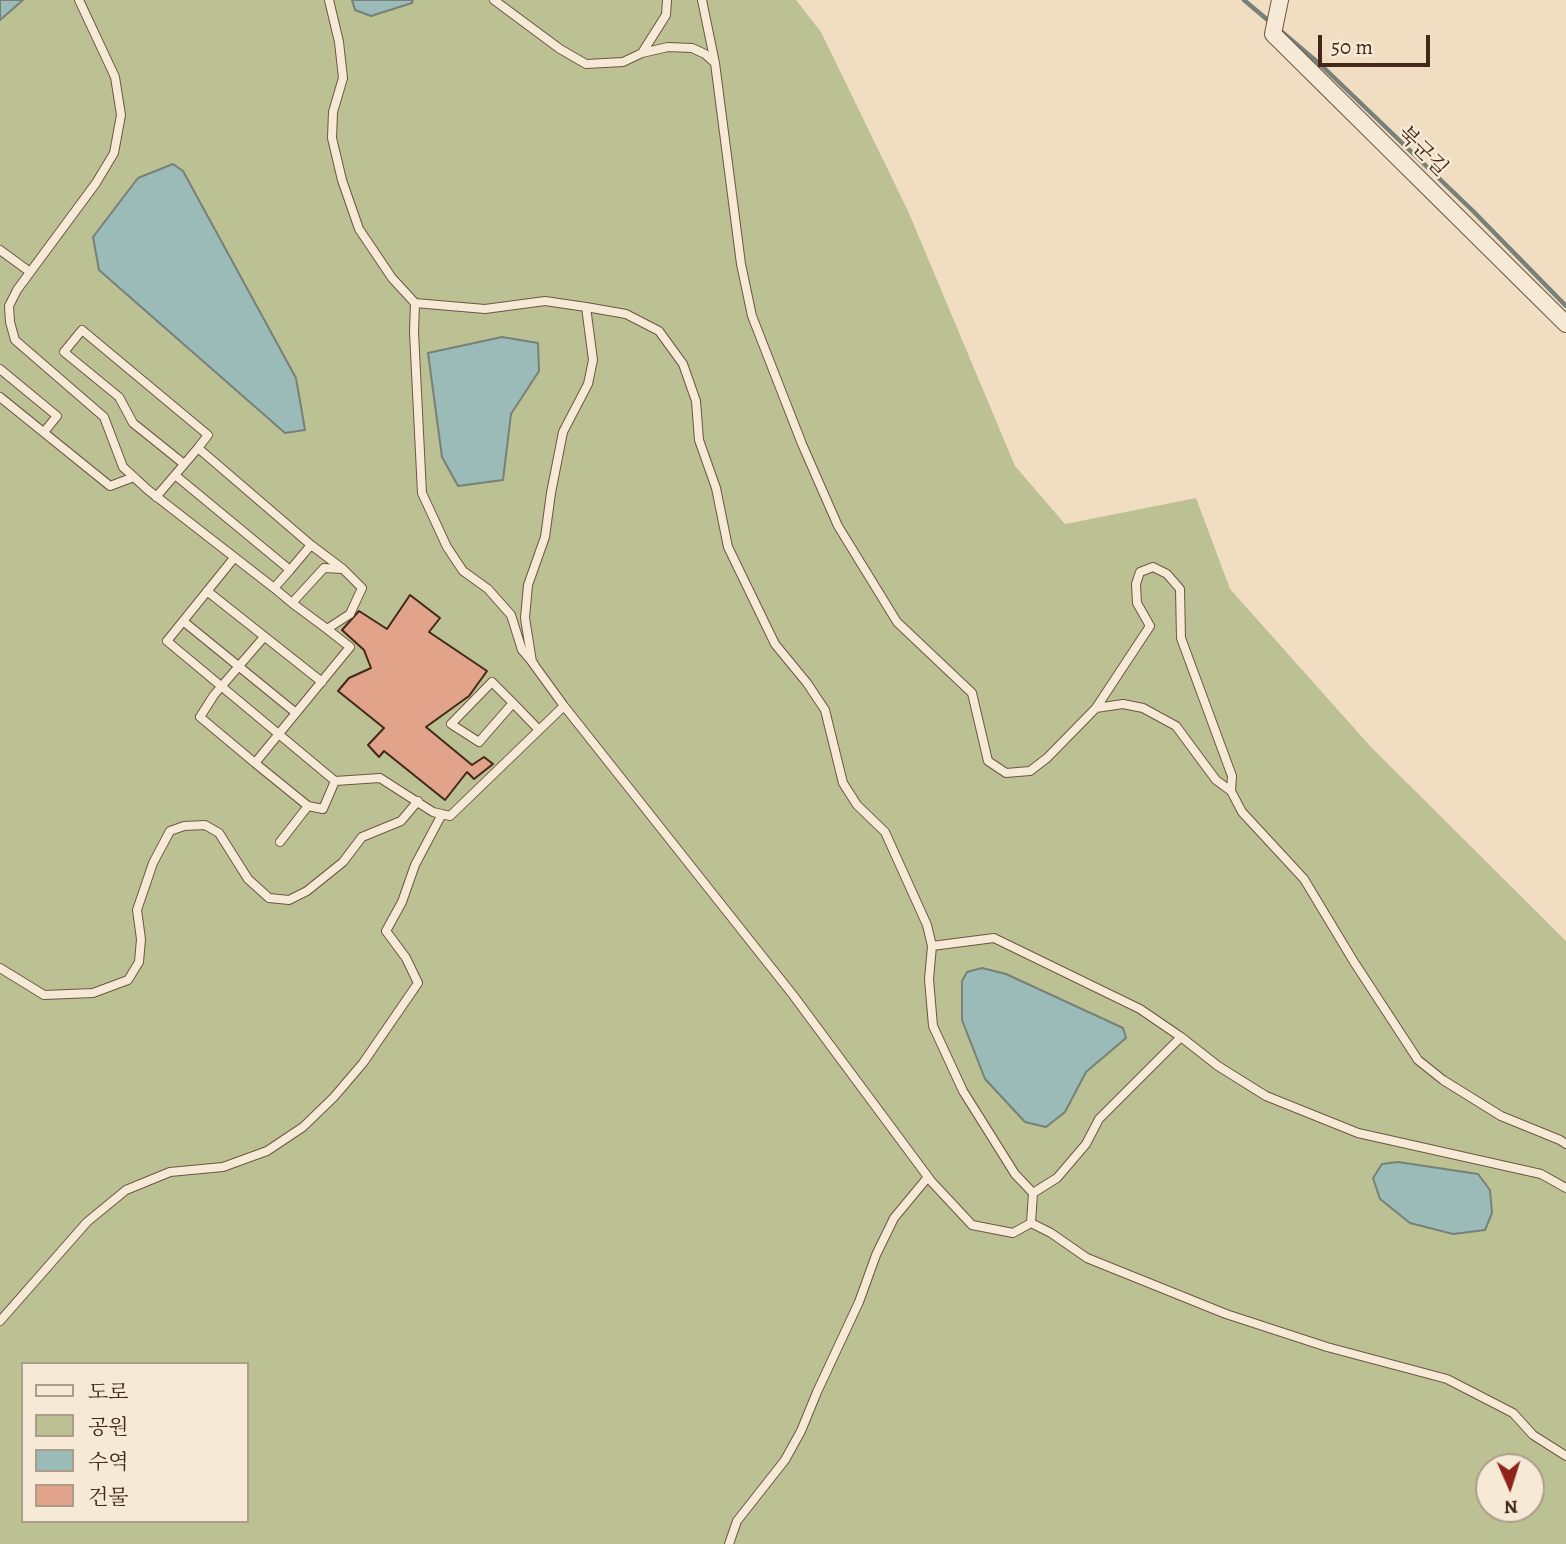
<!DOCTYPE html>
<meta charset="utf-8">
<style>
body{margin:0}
#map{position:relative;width:1566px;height:1544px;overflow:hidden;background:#f1dec2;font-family:Alegreya,"Noto Serif KR",serif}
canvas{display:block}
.legend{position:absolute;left:21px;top:1362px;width:228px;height:161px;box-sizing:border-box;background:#f6ead7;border:2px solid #ae9c8b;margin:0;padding:9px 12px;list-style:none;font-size:21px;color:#432718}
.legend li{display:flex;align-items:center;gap:14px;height:35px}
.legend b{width:35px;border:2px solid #ae9c8b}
.north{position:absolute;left:1475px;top:1453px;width:70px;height:70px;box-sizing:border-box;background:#f6ead7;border:2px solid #ae9c8b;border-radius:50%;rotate:177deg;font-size:19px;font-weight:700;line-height:28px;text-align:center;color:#432718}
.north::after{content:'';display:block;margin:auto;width:24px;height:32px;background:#8f2418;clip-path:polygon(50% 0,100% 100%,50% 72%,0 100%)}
.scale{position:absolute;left:1318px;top:35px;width:112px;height:32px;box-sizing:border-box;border:4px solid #432718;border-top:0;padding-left:9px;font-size:21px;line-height:24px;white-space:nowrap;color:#432718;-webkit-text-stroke:5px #f6ead7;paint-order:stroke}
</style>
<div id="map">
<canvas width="1566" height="1544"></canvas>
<ul class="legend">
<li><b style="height:9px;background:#f6ead7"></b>도로</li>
<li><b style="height:19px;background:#bbc193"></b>공원</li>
<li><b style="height:19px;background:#9bbbb8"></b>수역</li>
<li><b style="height:19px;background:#e1a38a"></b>건물</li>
</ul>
<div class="north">N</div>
<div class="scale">50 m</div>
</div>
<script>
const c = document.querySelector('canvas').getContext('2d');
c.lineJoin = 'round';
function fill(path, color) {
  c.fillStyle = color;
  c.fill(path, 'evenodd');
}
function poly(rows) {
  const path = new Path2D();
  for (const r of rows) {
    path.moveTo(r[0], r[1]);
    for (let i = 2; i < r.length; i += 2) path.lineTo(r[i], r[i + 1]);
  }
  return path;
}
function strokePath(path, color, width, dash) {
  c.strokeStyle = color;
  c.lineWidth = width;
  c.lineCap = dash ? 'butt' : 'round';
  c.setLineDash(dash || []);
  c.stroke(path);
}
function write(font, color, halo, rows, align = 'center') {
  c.font = font + ' Alegreya,"Noto Serif KR",serif';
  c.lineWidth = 5;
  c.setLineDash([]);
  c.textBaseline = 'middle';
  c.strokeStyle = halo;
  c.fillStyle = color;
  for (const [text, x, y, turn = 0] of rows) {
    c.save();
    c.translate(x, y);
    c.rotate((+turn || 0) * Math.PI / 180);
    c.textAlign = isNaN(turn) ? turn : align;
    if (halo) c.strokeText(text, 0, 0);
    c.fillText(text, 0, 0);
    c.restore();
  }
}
fill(poly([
 [0,0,796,0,821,32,908,211,1015,466,1065,524,1196,498,1230,589,1371,747,1566,941,1566,1544,0,1544],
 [23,1364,247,1364,247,1521,23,1521],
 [1489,1467,1531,1467,1531,1509,1489,1509]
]), '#bbc193');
const water = poly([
 [0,0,23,0,0,20,0,0],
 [352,0,413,0,412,3,371,16,355,10,352,0],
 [173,164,183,171,296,378,305,430,285,433,99,270,93,237,138,178,173,164],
 [502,337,538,343,539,371,511,414,503,480,458,486,442,457,428,353,502,337],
 [982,968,1006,974,1123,1028,1126,1038,1086,1072,1065,1112,1046,1127,1025,1122,985,1079,962,1020,962,981,967,972,982,968],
 [1398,1162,1478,1174,1490,1190,1492,1213,1485,1230,1453,1234,1410,1223,1380,1199,1373,1178,1382,1164,1398,1162]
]);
fill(water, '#9bbbb8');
strokePath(water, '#788078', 2);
strokePath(poly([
 [1244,0,1270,22],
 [1282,32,1322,66,1473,211,1566,306]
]), '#788078', 4.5);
const building = poly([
 [410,595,440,618,429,632,487,671,469,696,426,727,472,765,484,757,493,764,474,779,467,772,445,800,384,751,379,757,368,745,384,728,338,691,349,678,371,668,364,650,342,630,359,611,387,629,410,595]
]);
fill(building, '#e1a38a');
strokePath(building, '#432718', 2);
const service = poly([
 [79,0,115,77,121,115,114,153,96,183,17,290,9,306,10,322,15,340,104,417,123,467,148,490,274,588,292,603,327,629,350,614,362,588,343,569,324,568,292,603],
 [329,0,339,42,343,78,333,112,332,138,342,180,359,229,392,278,415,303],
 [494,0,560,49,586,64,623,62,642,53,668,47,692,48,705,54,715,63,702,0],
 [642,53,666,15,667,0],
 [715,63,741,264,752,316,802,444,838,526,897,622,972,693,988,761,1006,773,1030,771,1047,758,1096,708,1150,626,1137,603,1136,584,1140,572,1153,567,1167,574,1180,589,1181,638,1232,776,1231,791,1216,780,1176,726,1143,708,1123,704,1096,708],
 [0,250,30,272],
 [0,369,57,416,44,432],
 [0,397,110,486,134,477],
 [198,448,311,545,290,570],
 [175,475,290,570,274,588],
 [156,497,175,475,198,448,208,435,82,330,64,352,119,397,133,423,184,464],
 [311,545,343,569],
 [234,558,167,641,335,781,380,778,433,812,450,816,564,706],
 [207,591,322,682],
 [183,621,296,713],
 [264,637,214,695,200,717,255,763,350,647,327,629],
 [534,664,522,650,511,615,488,589,463,571,447,547,422,493,414,332,415,303,485,309,545,301,586,307,593,360,588,384,563,432,551,493,545,537,528,585,525,618,532,662,564,706,793,995,931,1181,972,1225,1013,1233,1031,1223,1033,1193,1015,1174,963,1091,933,1026,929,979,932,946,927,925,885,832,857,805,843,783,825,710,807,683,775,644,728,547,716,488,699,440,696,401,683,364,659,331,626,314,586,307],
 [513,703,479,742,451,724,492,682,513,703,539,730],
 [255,763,308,806,280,842],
 [1231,791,1242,812,1304,879,1354,962,1418,1060,1443,1080,1501,1116,1560,1140,1566,1144],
 [308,806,323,809,335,781],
 [932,946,994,938,1140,1009,1181,1037,1099,1119,1086,1144,1057,1178,1033,1193],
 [0,968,44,995,93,993,128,980,139,962,141,939,137,910,153,863,170,831,184,826,205,825,219,833,248,879,269,898,289,900,307,891,343,862,362,837,401,821,418,801],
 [1181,1037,1218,1066,1266,1096,1358,1133,1541,1174,1566,1188],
 [1031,1223,1051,1233,1087,1258,1226,1314,1327,1347,1447,1379,1513,1413,1533,1435,1566,1456],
 [0,1321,87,1222,126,1190,170,1172,223,1167,267,1151,303,1127,334,1097,363,1063,418,983,406,958,386,931,402,902,415,865,442,814],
 [729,1544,737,1521,785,1460,801,1431,817,1392,859,1302,876,1255,894,1218,928,1177]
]);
const minor = poly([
 [1280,0,1273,34,1566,324]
]);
strokePath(service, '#6e5542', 10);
strokePath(minor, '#6e5542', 18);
strokePath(service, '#f6ead7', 8);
strokePath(minor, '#f6ead7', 16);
write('21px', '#432718', '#f6ead7', [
 ["북군길",1422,152,45]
]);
</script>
